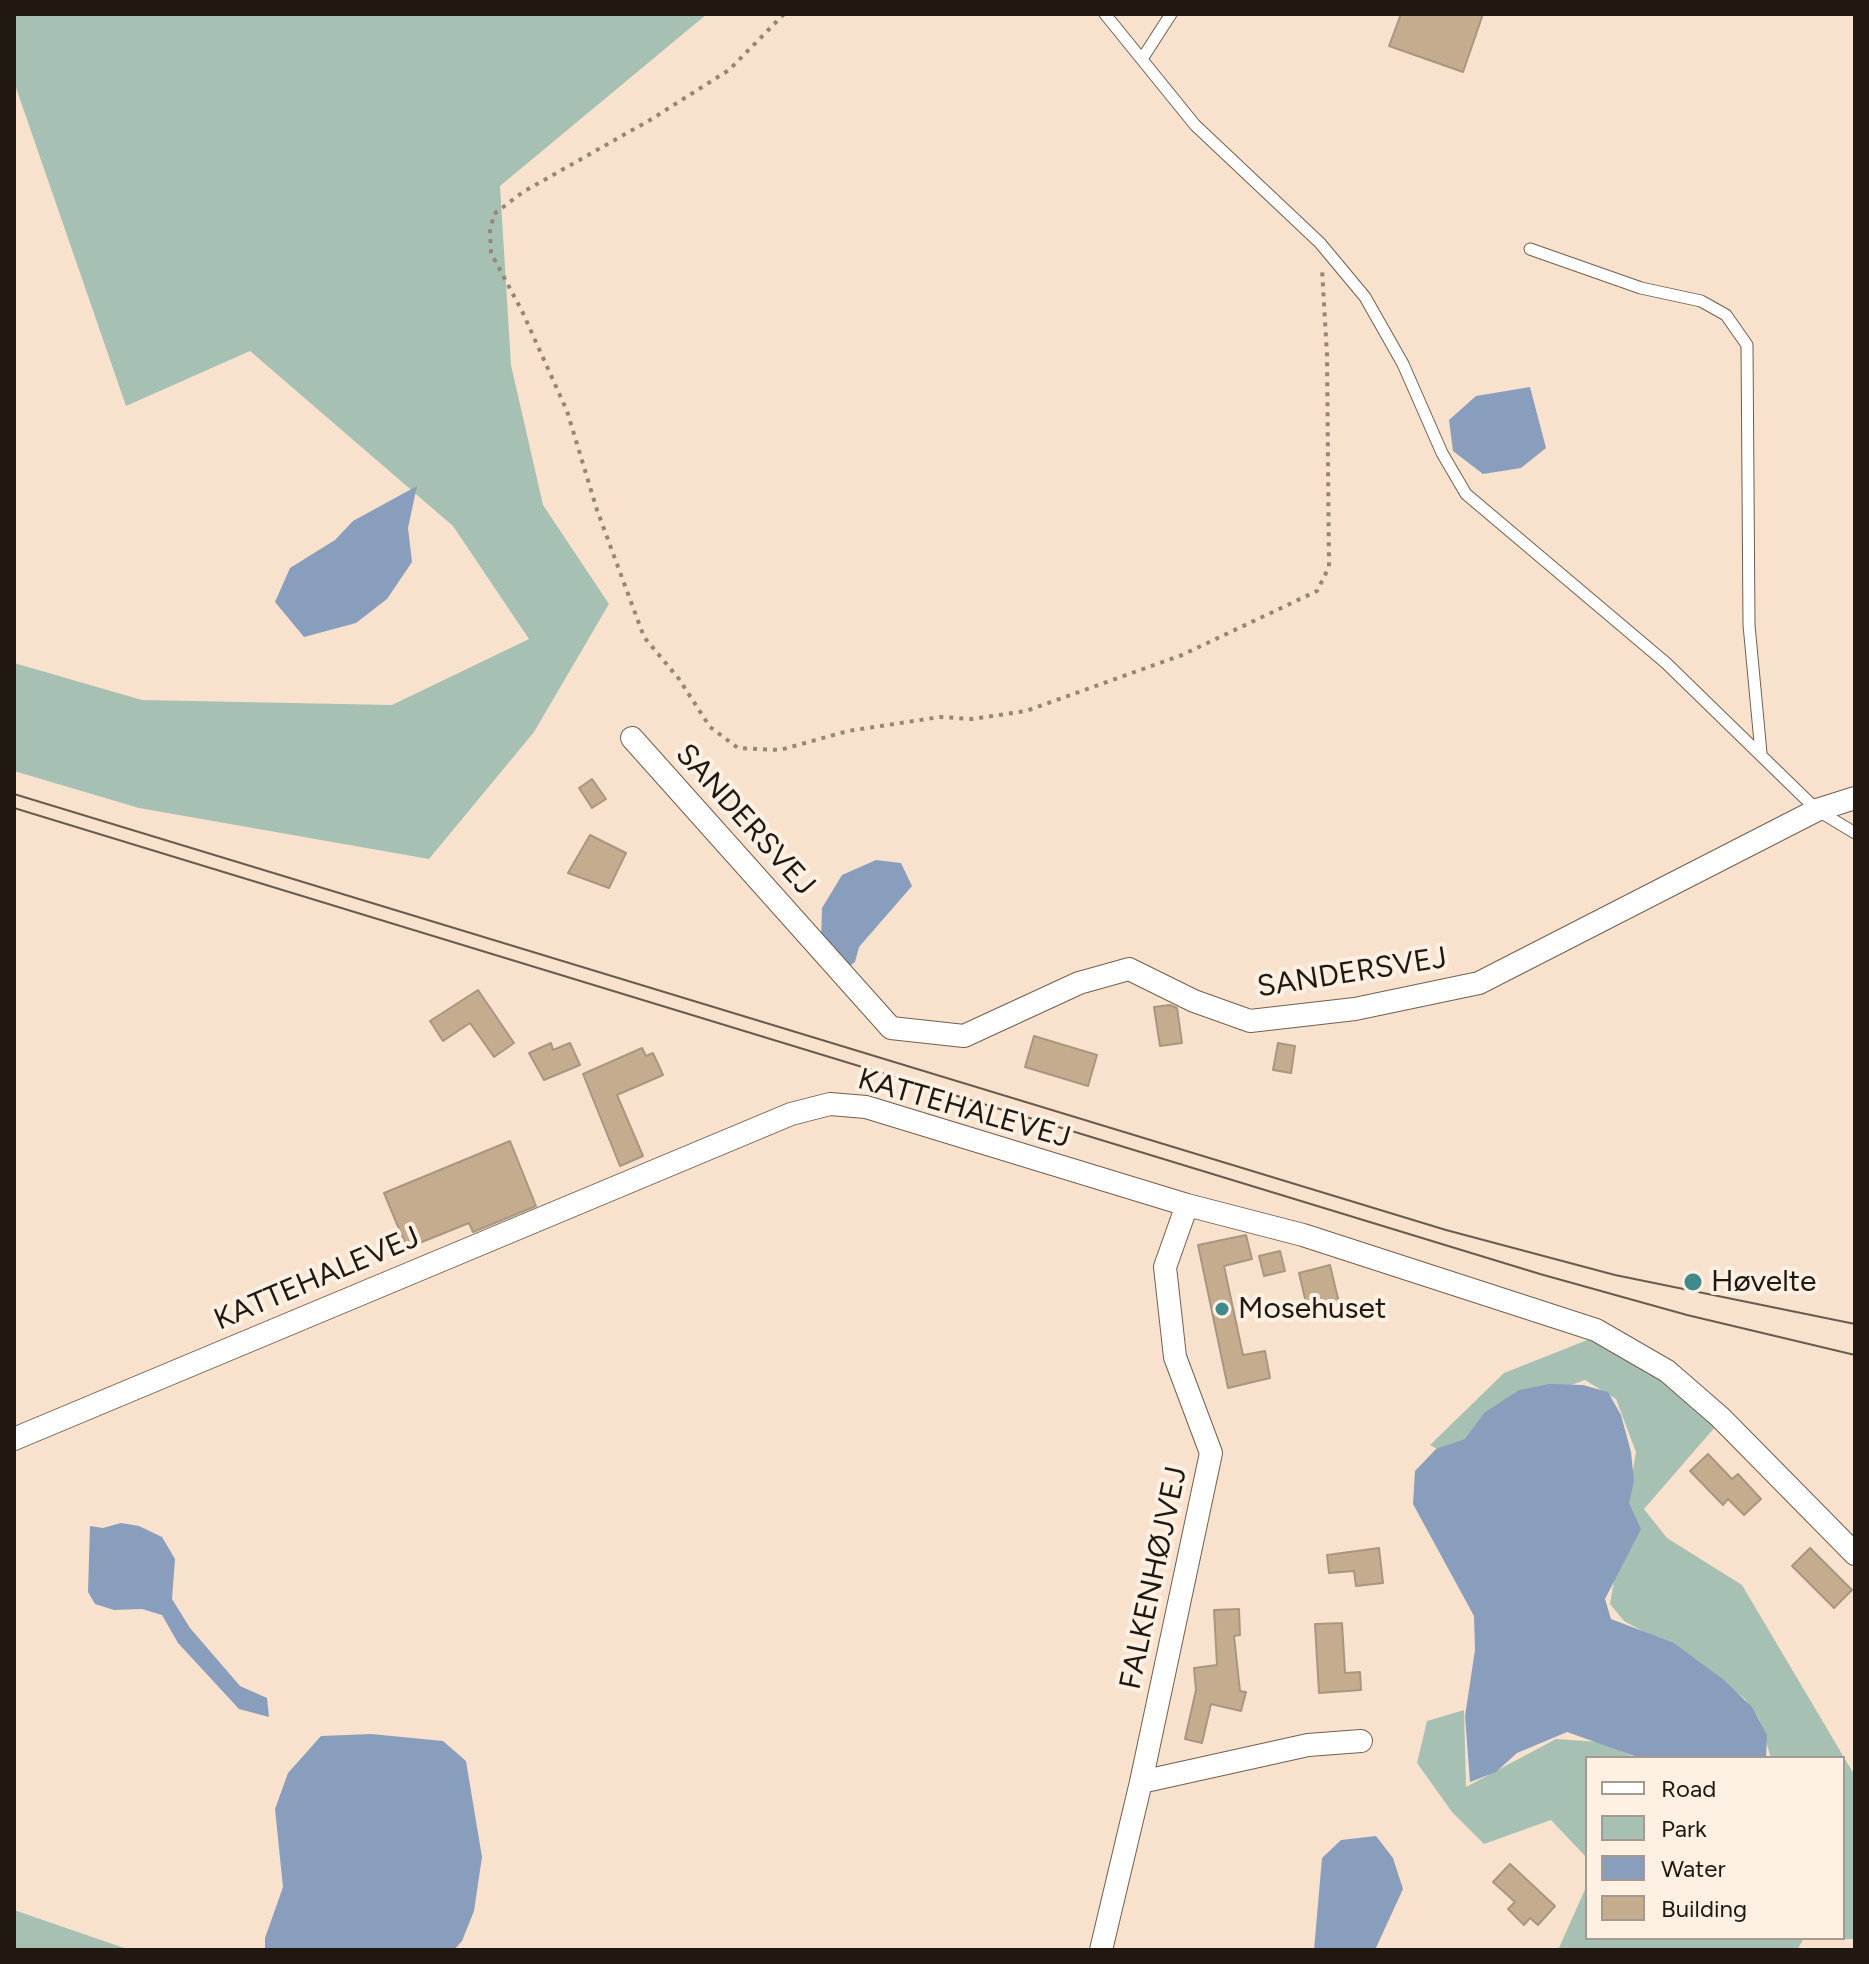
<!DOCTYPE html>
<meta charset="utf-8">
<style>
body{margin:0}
#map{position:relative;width:1869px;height:1964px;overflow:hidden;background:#f8e2cd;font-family:Figtree,sans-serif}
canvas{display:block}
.frame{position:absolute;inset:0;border:16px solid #201811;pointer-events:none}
.legend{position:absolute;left:1585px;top:1756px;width:260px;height:184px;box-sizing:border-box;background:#fef1e4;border:2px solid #a59a90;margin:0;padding:10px 14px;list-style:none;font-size:24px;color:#201811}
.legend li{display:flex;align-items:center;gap:16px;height:40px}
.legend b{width:40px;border:2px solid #a59a90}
</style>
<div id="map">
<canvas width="1869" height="1964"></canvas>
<div class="frame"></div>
<ul class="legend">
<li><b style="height:10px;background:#fff"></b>Road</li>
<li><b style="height:22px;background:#a6c1b3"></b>Park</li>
<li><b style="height:22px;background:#899ebc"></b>Water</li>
<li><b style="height:22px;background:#c5ac8e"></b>Building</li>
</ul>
</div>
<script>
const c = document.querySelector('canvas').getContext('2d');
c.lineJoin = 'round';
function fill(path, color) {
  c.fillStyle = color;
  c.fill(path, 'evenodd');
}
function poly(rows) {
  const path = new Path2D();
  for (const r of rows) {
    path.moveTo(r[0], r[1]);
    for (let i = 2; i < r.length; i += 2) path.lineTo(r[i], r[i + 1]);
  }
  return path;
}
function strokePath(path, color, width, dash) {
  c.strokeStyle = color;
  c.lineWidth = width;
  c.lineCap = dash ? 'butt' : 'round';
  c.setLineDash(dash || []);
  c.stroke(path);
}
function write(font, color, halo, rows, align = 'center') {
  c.font = font + ' Figtree,sans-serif';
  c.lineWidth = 8;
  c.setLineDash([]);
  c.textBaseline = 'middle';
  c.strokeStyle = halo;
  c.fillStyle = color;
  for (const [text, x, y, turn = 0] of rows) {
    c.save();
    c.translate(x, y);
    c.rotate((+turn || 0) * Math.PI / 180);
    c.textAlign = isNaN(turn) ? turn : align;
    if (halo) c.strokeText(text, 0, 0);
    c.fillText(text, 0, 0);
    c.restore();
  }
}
fill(poly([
 [14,14,707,14,500,186,511,365,543,505,609,604,534,732,429,859,139,808,14,771,14,663,142,700,392,705,529,639,453,526,250,351,126,406,14,82],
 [1610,1331,1716,1426,1644,1509,1667,1538,1742,1585,1855,1776,1855,1939,1803,1940,1797,1950,1558,1950,1587,1885,1587,1938,1843,1938,1843,1758,1771,1758,1759,1719,1745,1699,1698,1661,1624,1621,1610,1604,1636,1452,1616,1399,1585,1380,1487,1415,1453,1458,1430,1445,1504,1373],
 [1464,1710,1466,1787,1556,1739,1600,1742,1637,1758,1587,1758,1587,1858,1551,1820,1484,1844,1452,1812,1417,1763,1427,1721],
 [14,1910,130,1950,14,1950]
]), '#a6c1b3');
fill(poly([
 [1530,387,1546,448,1521,468,1483,474,1453,451,1449,420,1476,396],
 [417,486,408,528,412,562,387,599,356,623,304,637,275,602,290,568,335,540,353,521],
 [876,860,901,863,912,886,859,947,855,962,847,968,821,944,822,908,842,875],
 [1549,1384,1583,1385,1608,1392,1621,1415,1631,1452,1634,1481,1629,1503,1641,1529,1605,1599,1611,1619,1674,1643,1724,1680,1752,1707,1767,1735,1766,1758,1640,1758,1567,1732,1517,1753,1496,1772,1470,1782,1465,1716,1475,1650,1474,1616,1413,1504,1415,1471,1436,1449,1465,1439,1484,1413,1519,1390],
 [121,1523,139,1526,162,1537,175,1559,172,1599,190,1628,240,1686,267,1698,269,1717,239,1709,178,1643,162,1615,142,1609,114,1610,95,1604,88,1592,90,1526,103,1528],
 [371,1734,443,1741,466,1761,482,1857,474,1911,462,1941,454,1950,265,1950,265,1938,283,1887,275,1809,288,1773,321,1736],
 [1376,1836,1393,1858,1403,1889,1375,1950,1314,1950,1322,1858,1341,1840]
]), '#899ebc');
const building = poly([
 [1401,14,1483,14,1463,72,1389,46,1401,14],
 [592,779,606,799,592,808,579,788,592,779],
 [590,835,626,853,609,888,568,873,590,835],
 [478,990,514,1043,494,1057,470,1023,443,1041,430,1021,478,990],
 [1170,1005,1177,1008,1182,1043,1160,1046,1154,1007,1170,1005],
 [1034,1036,1097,1055,1088,1086,1025,1067,1034,1036],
 [551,1043,553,1050,570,1043,580,1065,544,1080,529,1053,551,1043],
 [1278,1043,1295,1046,1291,1073,1273,1070,1278,1043],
 [642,1048,646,1056,653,1053,663,1075,617,1095,643,1156,620,1166,583,1074,642,1048],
 [510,1141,536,1206,473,1232,469,1223,407,1248,384,1193,510,1141],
 [1246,1235,1252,1259,1224,1266,1243,1355,1265,1351,1270,1378,1228,1388,1198,1245,1246,1235],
 [1280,1251,1285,1271,1264,1276,1259,1256,1280,1251],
 [1330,1265,1339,1303,1308,1311,1299,1273,1330,1265],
 [1708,1454,1732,1479,1738,1474,1761,1499,1744,1515,1728,1499,1723,1505,1690,1471,1708,1454],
 [1379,1548,1383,1583,1356,1586,1354,1571,1329,1573,1327,1555,1379,1548],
 [1810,1548,1852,1590,1834,1608,1792,1566,1810,1548],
 [1239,1609,1240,1635,1234,1636,1240,1691,1246,1692,1241,1711,1211,1704,1202,1743,1185,1739,1196,1690,1194,1668,1217,1665,1214,1610,1239,1609],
 [1342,1623,1345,1673,1360,1672,1361,1690,1319,1693,1315,1624,1342,1623],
 [1510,1864,1555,1906,1538,1925,1530,1918,1524,1925,1508,1909,1515,1902,1493,1882,1510,1864]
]);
fill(building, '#c5ac8e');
strokePath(building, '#a89680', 2);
const service = poly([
 [1105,14,1195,125,1320,243,1365,297,1403,364,1442,453,1466,494,1666,663,1817,810,1855,833],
 [1142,59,1171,14],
 [1530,249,1641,288,1701,301,1726,315,1747,345,1749,625,1761,753]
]);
const minor = poly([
 [632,738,891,1028,964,1036,1079,983,1129,969,1194,1001,1250,1021,1355,1009,1479,983,1817,810,1855,798],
 [14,1439,791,1114,830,1104,866,1107,1187,1205,1303,1235,1596,1330,1667,1371,1720,1417,1855,1554],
 [1141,1782,1308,1745,1361,1741],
 [1101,1950,1141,1782,1211,1453,1175,1357,1165,1267,1187,1205]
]);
strokePath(service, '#735f4d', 13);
strokePath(minor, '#735f4d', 24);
strokePath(poly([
 [784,14,729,70,650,120,523,192,494,214,490,231,491,253,522,311,567,411,597,510,644,637,679,679,710,727,738,748,780,750,848,731,940,717,972,719,1026,711,1182,655,1317,591,1329,567,1327,355,1322,269]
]), '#968678', 4, [4, 6]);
strokePath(service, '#fff', 11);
strokePath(minor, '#fff', 22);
strokePath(poly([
 [14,794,1446,1230,1615,1275,1855,1324],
 [14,808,1540,1274,1687,1315,1855,1355]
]), '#685b4f', 2);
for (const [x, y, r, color] of [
 [1693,1282,10,"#41898b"],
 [1222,1309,8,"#41898b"]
]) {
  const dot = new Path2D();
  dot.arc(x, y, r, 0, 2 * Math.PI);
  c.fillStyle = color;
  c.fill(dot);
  strokePath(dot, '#fef1e4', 3);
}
write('30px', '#201811', '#fef1e4', [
 ["SANDERSVEJ",745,820,48],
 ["SANDERSVEJ",1352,973,-9],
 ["KATTEHALEVEJ",964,1109,16],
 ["KATTEHALEVEJ",317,1279,-23],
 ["FALKENHØJVEJ",1154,1578,-78]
]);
write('30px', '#201811', '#fef1e4', [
 ["Høvelte",1711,1282],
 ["Mosehuset",1238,1309]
], 'left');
</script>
